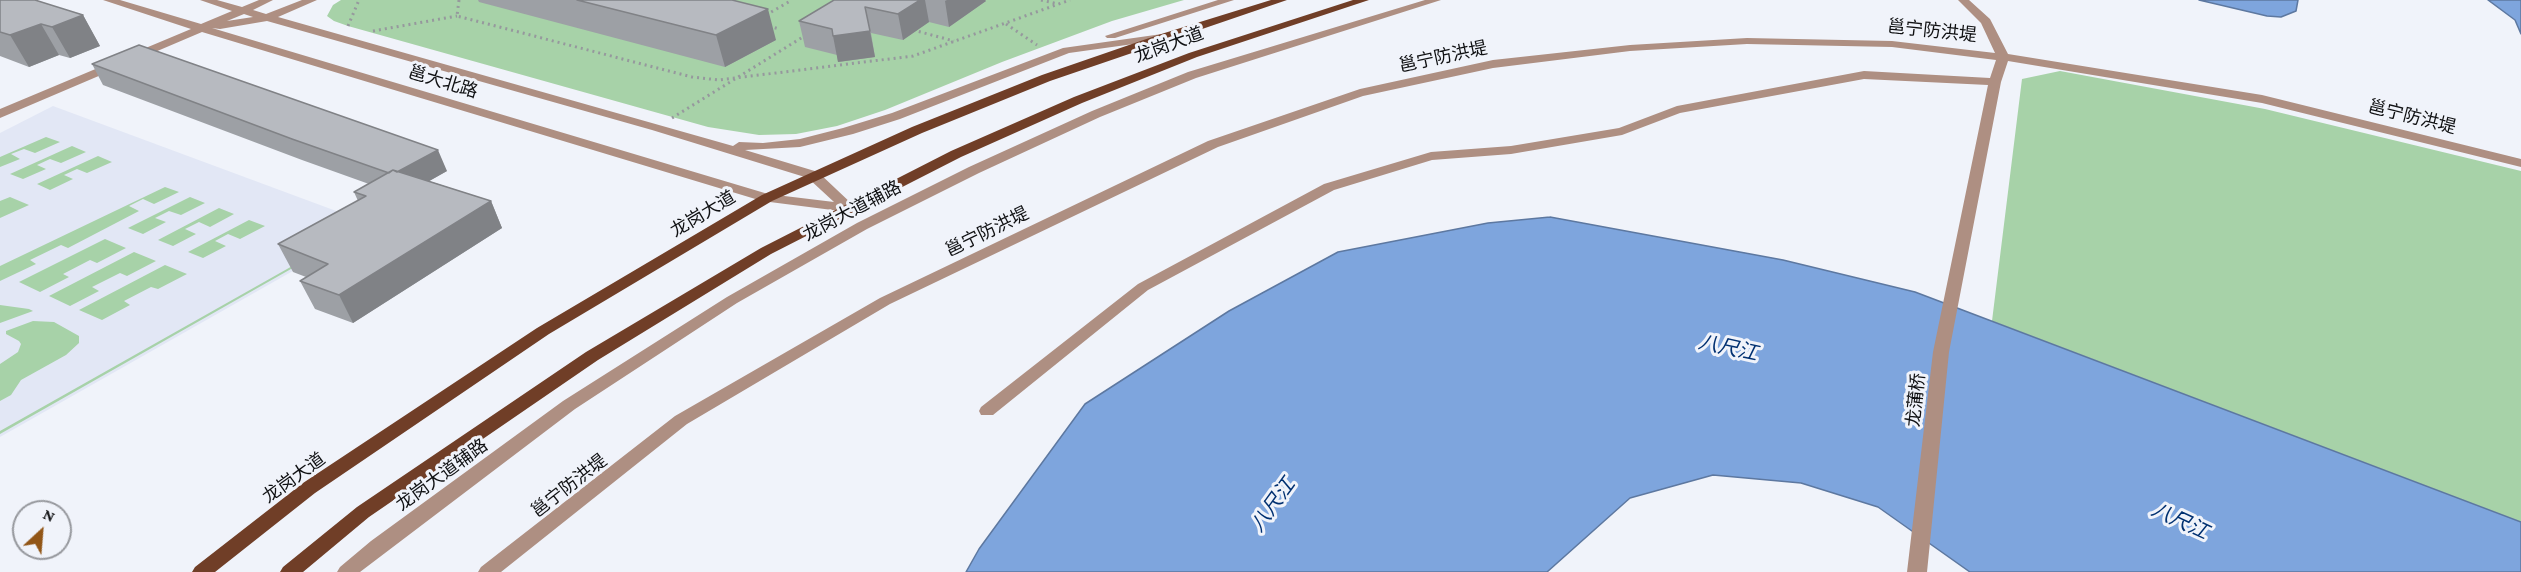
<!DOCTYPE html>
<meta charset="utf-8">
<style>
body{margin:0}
#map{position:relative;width:2521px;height:572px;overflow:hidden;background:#f0f3fa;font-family:"Crimson Pro",serif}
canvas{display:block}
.north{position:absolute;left:12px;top:500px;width:60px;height:60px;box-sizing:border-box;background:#f0f3fa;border:2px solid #96989d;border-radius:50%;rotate:26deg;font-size:16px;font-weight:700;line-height:24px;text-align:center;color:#0f1012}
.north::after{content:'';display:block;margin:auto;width:21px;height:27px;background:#925617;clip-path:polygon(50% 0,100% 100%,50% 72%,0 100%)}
</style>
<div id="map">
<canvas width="2521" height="572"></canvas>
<div class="north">N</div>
</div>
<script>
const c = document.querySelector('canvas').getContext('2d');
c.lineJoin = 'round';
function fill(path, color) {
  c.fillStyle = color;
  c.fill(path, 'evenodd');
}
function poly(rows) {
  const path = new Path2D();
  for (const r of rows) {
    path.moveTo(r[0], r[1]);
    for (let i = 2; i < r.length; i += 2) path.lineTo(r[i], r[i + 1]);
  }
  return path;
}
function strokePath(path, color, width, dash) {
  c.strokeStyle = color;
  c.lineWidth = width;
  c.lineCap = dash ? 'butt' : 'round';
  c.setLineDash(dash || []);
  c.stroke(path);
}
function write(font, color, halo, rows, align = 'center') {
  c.font = font + ' "Crimson Pro","Noto Sans SC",serif';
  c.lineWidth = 6;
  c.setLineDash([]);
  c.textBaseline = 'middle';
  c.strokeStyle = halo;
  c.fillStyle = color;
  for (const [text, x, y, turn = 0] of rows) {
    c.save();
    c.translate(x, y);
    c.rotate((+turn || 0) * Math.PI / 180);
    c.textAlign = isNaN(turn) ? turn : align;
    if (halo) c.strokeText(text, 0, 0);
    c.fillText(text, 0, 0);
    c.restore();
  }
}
fill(poly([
 [53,106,374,225,0,437,0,133]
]), '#e2e7f5');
fill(poly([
 [341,0,1184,0,1112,21,1002,62,885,110,837,126,796,134,759,135,708,127,348,26,334,21,327,16,333,5],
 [2060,71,2265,109,2521,171,2521,522,1992,321,2022,79],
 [46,137,60,142,35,153,24,149,11,154,20,159,0,167,0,157],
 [72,146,86,152,61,163,50,159,37,165,46,169,23,179,10,174],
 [98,156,112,162,87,173,77,169,64,175,73,179,50,190,37,184],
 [165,187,179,192,154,204,143,199,129,206,139,211,68,248,61,245,30,260,36,264,0,281,0,266],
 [10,197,29,205,0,218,0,201],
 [190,197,205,203,181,215,169,211,155,218,166,222,143,234,128,228],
 [219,208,234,214,210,227,199,222,185,229,196,234,173,246,158,240],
 [249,220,265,226,240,239,228,234,215,241,226,246,203,258,188,252],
 [105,239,126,248,97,263,90,260,63,274,69,277,40,292,19,282],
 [326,247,328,248,0,434,0,431],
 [134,252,156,261,127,276,120,273,92,287,99,291,70,306,49,296],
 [165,265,187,274,158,289,151,287,124,301,130,305,102,320,79,310],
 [0,305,29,309,33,311,0,323],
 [33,321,54,322,79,336,79,343,66,355,21,380,11,395,0,401,0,364,18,352,21,344,19,341,6,334,6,331]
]), '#a7d2a8');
const water = poly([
 [2199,0,2298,0,2296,11,2281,17,2267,16,2199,0],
 [2488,0,2521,0,2521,34,2515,20,2488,0],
 [1550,217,1783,260,1915,292,2521,522,2521,572,1970,572,1878,507,1801,483,1713,475,1630,498,1547,572,966,572,979,549,1085,404,1229,311,1338,252,1488,223,1550,217]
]);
fill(water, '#7ea5dd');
strokePath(water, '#5d78a0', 1.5);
strokePath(poly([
 [459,0,457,16,692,77,719,80,913,56,1070,0],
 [1041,0,1058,4],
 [766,15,792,0],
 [1006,24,1037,45],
 [348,26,359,0],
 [769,26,779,29],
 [913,30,954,41],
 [373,31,457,16],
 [672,118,806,35]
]), '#96989d', 3, [2, 4]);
fill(poly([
 [103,0,120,0,201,24,232,11,200,0,217,0,242,7,259,0,273,0,253,10,266,14,302,0,317,0,278,17,733,146,739,142,763,143,800,139,843,128,892,113,1063,48,1162,34,1168,37,1162,40,1069,53,900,119,853,134,800,147,745,150,818,172,853,205,855,208,853,211,848,212,762,201,202,32,0,118,0,109,191,29,103,0],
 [244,14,253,17,227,21,244,14],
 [267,21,652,130,808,178,834,202,768,194,212,28,220,29,267,21],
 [1218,0,1234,0,1115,38,1107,38,1105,36,1218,0],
 [1425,0,1441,0,1196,78,1100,117,979,173,867,229,737,303,575,409,360,572,337,572,340,567,371,541,563,401,727,297,857,223,969,167,1092,111,1188,72,1425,0],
 [1958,0,1969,0,1990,19,2008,54,2262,95,2521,159,2521,167,2262,103,2008,61,2001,82,1949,352,1927,572,1907,572,1933,352,1988,85,1864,79,1680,113,1622,135,1511,154,1432,160,1334,190,1148,290,993,415,981,415,979,411,981,407,1138,284,1324,184,1431,152,1511,146,1619,128,1677,106,1864,71,1990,78,1996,60,1892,47,1747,44,1630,51,1493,68,1363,96,1218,147,890,304,687,424,501,572,478,572,481,567,675,416,880,298,1208,141,1360,89,1493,60,1630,45,1747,38,1892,41,1995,53,1981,23,1958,0]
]), '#ae8f82');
fill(poly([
 [1271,0,1287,0,1050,81,922,133,772,201,549,334,315,493,215,572,192,572,195,567,303,483,537,328,762,195,912,127,1042,75,1158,35,1271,0],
 [1353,0,1369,0,1197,57,1082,103,961,157,771,254,598,360,369,517,303,572,280,572,283,567,357,507,586,352,761,248,951,151,1074,97,1189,53,1353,0]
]), '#703e27');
fill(poly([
 [0,0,83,15,100,46,70,58,59,55,29,67,0,56],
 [478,0,732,0,776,40,725,67,479,2],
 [834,0,985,0,986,1,949,27,929,22,903,40,871,33,875,57,838,62,837,55,805,47,799,21],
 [92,64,447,171,429,181,491,201,502,228,353,323,315,309,300,281,306,277,293,272,278,244,358,201,354,192,369,184,302,160,103,85]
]), '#9da0a5');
fill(poly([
 [920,0,925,0,929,22,903,40,898,14],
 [947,0,985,0,986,1,949,27,945,1],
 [768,9,776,40,725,67,716,35],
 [83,15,100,46,70,58,52,27],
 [41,24,59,55,29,67,10,35],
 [870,31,875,57,838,62,833,36],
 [438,150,447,171,403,196,393,174],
 [491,201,502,228,353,323,339,295]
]), '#808286');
const building = poly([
 [0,0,35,0,83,15,52,27,41,24,10,35,0,32,0,0],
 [577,0,732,0,768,9,716,35,577,0],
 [834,0,920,0,898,14,865,7,870,31,833,36,832,29,799,21,834,0],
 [139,45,438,150,397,172,393,170,389,173,292,139,92,64,139,45],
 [393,170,491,201,339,295,300,281,328,264,278,244,366,196,354,192,393,170]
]);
fill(building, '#b7bac0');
strokePath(building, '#808286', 1.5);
write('18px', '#0f1012', '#f0f3fa', [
 ["邕宁防洪堤",1932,31,6],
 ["龙岗大道",1169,45,-20],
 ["邕宁防洪堤",1443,57,-12],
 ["邕大北路",443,82,17],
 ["邕宁防洪堤",2412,117,14],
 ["龙岗大道辅路",852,211,-28],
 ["龙岗大道",703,214,-31],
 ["邕宁防洪堤",987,232,-26],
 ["龙蒲桥",1916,400,-84],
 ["龙岗大道辅路",442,475,-36],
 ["龙岗大道",294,478,-36],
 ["邕宁防洪堤",569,486,-38]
]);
write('italic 20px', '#003071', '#f0f3fa', [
 ["八尺江",1728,348,12],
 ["八尺江",1273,505,-54],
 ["八尺江",2180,521,25]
]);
</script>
